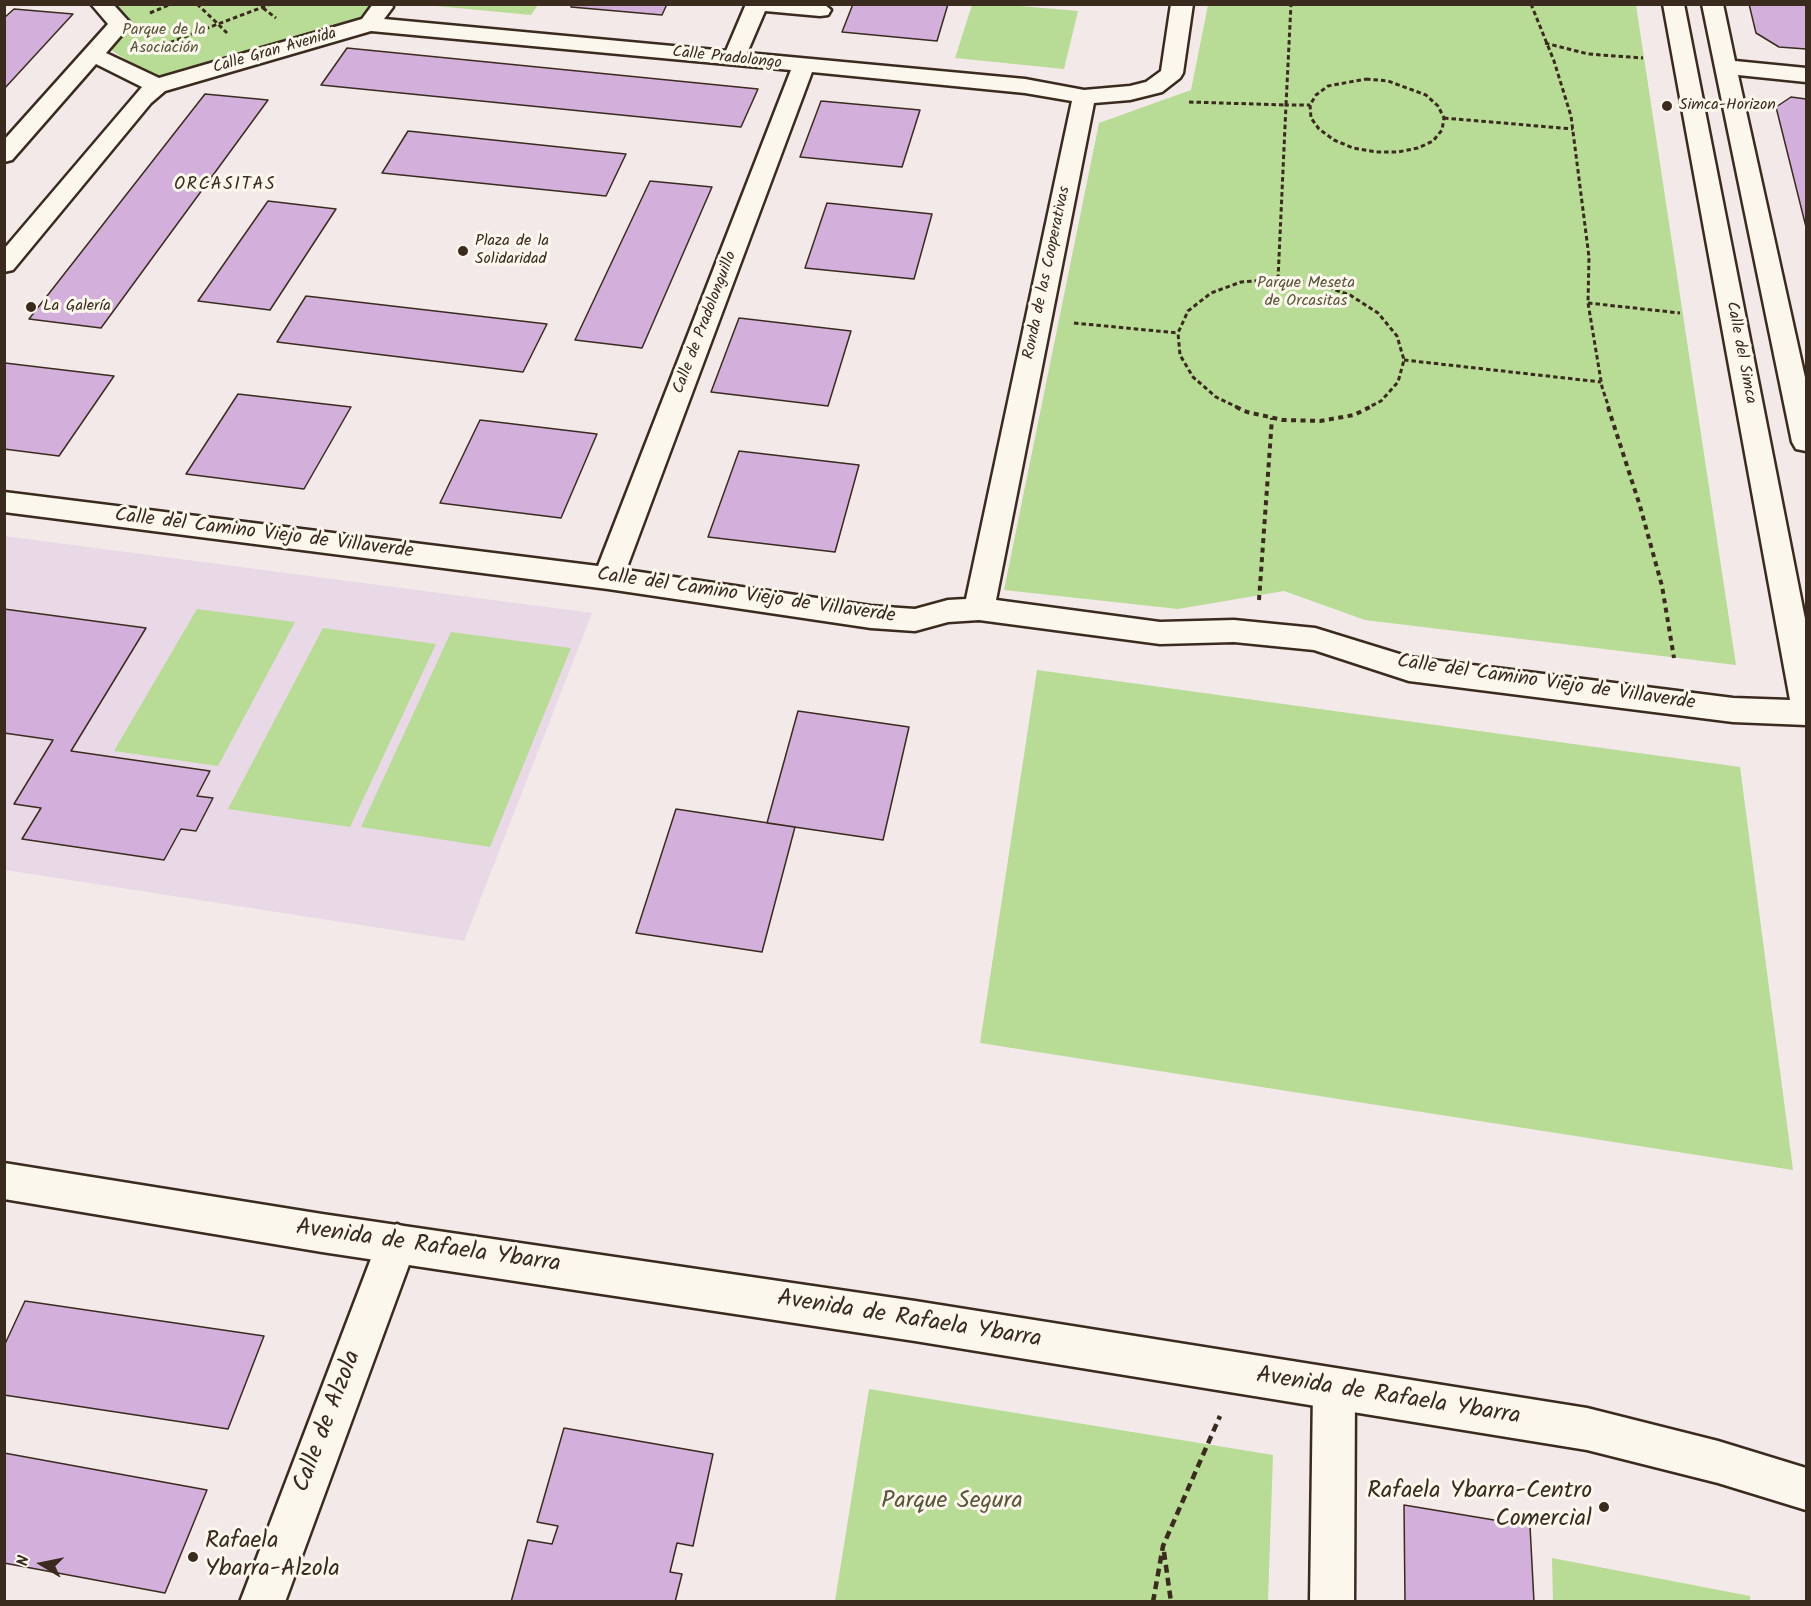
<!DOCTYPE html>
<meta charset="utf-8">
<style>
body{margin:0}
#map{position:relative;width:1811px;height:1606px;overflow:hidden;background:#f3e9e9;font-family:Kalam,sans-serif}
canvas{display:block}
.frame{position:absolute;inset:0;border:6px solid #3b2a1e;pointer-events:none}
.north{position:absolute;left:12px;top:1534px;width:60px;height:60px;-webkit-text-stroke:4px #fbf7ec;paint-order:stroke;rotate:280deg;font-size:16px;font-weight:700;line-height:24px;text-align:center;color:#3b2a1e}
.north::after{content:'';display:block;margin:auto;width:21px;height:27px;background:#3b2a1e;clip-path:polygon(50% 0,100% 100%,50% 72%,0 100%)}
</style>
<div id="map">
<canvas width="1811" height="1606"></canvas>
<div class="frame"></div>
<div class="north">N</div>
</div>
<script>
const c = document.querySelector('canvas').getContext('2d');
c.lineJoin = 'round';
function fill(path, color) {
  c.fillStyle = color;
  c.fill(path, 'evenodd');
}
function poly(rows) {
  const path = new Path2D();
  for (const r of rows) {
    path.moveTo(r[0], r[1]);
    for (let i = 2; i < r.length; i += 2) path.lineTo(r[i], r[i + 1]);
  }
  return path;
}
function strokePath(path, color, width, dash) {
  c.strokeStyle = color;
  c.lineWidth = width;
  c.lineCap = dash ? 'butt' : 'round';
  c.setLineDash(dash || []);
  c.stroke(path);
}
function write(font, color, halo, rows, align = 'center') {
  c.font = font + ' Kalam,sans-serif';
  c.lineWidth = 6;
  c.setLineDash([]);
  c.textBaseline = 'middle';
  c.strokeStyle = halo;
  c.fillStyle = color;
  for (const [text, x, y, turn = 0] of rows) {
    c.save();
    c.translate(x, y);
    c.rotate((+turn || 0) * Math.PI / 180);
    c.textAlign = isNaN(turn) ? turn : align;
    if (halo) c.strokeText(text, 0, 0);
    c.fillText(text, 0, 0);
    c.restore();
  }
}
fill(poly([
 [4,536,592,613,464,941,5,870]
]), '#e9d8e5');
fill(poly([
 [350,4,376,7,365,21,159,81,108,48,109,5],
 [415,4,538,4,538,5,531,15],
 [972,5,1008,5,1078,11,1064,69,955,58],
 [1208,5,1636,5,1736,665,1365,620,1284,591,1178,609,1004,590,1099,123,1191,90],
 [197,609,295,622,218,766,114,751],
 [323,628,436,644,350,827,228,809],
 [451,632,571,648,490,847,361,827],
 [1037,670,1740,767,1793,1170,980,1043],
 [869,1389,1273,1455,1268,1601,835,1601],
 [1552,1558,1750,1596,1750,1601,1553,1601]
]), '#b8db96');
const building = poly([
 [572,4,667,4,662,15,571,7,572,4],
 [853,4,948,4,937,41,842,32,853,4],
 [1749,4,1806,4,1806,49,1779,47,1756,33,1749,4],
 [14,9,73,14,4,89,4,18,14,9],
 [347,48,758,89,741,127,321,85,347,48],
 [205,94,268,100,101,328,29,319,205,94],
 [1791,97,1806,99,1806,227,1776,107,1791,97],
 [821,101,920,110,902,167,800,157,821,101],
 [408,131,626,154,606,196,382,173,408,131],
 [650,181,712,187,642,348,575,340,650,181],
 [268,201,336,209,270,310,198,301,268,201],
 [827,203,932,214,914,279,805,268,827,203],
 [306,296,547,324,523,372,277,342,306,296],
 [739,318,851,331,828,406,711,392,739,318],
 [5,363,114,376,59,456,4,449,5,363],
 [238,394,351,407,304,489,186,474,238,394],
 [480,420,597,434,561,518,440,503,480,420],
 [739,451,859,465,835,552,708,537,739,451],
 [4,609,146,628,71,751,210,771,197,796,213,798,196,831,181,829,164,860,22,839,41,808,14,804,53,740,4,733,4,609],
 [798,711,909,727,883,840,767,823,798,711],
 [676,809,795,827,762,952,636,933,676,809],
 [25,1301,264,1336,228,1429,4,1395,4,1346,25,1301],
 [564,1428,713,1454,693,1546,677,1543,670,1572,682,1574,675,1602,511,1602,528,1540,552,1544,558,1526,537,1522,564,1428],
 [4,1453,207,1490,165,1593,4,1563,4,1453],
 [1404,1505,1530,1526,1534,1602,1405,1602,1404,1505]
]);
fill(building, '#d2b0db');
strokePath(building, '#3b2a1e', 1.5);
const minor = poly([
 [91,4,113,4,131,24,106,53,159,78,362,19,373,4,391,4,393,7,384,19,726,51,746,4,824,4,831,10,828,15,820,16,765,11,747,53,1025,79,1084,90,1130,86,1146,82,1161,71,1171,4,1193,4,1183,73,1180,78,1162,92,1130,100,1094,103,996,600,1160,622,1234,620,1315,628,1409,657,1733,698,1790,700,1663,4,1684,4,1806,624,1806,725,1733,722,1409,681,1314,650,1234,642,1160,644,979,620,948,622,915,631,871,628,608,589,4,512,4,492,598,566,791,70,371,31,165,91,151,103,13,270,4,272,4,249,142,87,96,64,12,160,4,162,4,140,108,24,91,4],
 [812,72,1025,93,1072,101,966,599,948,600,915,609,871,606,626,570,812,72],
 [1702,4,1723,4,1735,61,1806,68,1806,82,1738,75,1806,382,1806,451,1796,449,1792,442,1702,4],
 [397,1224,411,1230,417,1243,285,1602,240,1602,377,1243,383,1230,397,1224],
 [1334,1369,1349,1375,1355,1390,1354,1602,1310,1602,1313,1390,1319,1375,1334,1369]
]);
const major = poly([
 [4,1163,322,1214,915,1301,1587,1408,1718,1441,1806,1468,1806,1510,1718,1483,1587,1450,915,1341,322,1252,4,1199,4,1163]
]);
strokePath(minor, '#3b2a1e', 5);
strokePath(major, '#3b2a1e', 5);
strokePath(poly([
 [197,4,218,24,271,4],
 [1531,4,1554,61,1571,116,1589,257,1588,303,1602,387,1609,408],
 [263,8,276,18],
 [150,13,171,4],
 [1545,43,1588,54,1643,58],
 [156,48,218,24,227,33],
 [1366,79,1388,81,1426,95,1438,106,1444,118,1442,130,1433,141,1418,148,1398,152,1376,152,1353,148,1334,140,1319,129,1311,118,1310,105,1316,95,1328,86,1366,79],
 [1189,102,1286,105,1291,4],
 [1444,118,1573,129],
 [1278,279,1286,105,1310,105],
 [1588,303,1680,313],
 [1074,323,1178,333],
 [1404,360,1601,382],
 [1239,408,1216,397,1193,377,1180,355,1178,333,1188,311,1211,293,1241,282,1278,279,1315,283,1350,295,1378,313,1397,336,1404,360,1398,382,1381,401,1367,408]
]), '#3b2a1e', 3, [4.5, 3]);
strokePath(poly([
 [1236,407,1247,412,1283,420,1320,421,1354,415,1370,407],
 [1608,407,1640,506,1662,586,1674,658],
 [1259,600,1272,418]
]), '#3b2a1e', 4, [5, 4.5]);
strokePath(poly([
 [1164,1552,1171,1602],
 [1153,1602,1163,1546,1220,1416]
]), '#3b2a1e', 4.5, [8, 5]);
fill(minor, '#fbf7ec');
fill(major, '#fbf7ec');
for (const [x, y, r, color] of [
 [1667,106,6,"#3b2a1e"],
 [463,251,6,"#3b2a1e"],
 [31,307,6,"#3b2a1e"],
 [1604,1507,6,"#3b2a1e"],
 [193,1557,6,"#3b2a1e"]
]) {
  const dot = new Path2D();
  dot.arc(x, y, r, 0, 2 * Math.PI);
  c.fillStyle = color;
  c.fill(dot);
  strokePath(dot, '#fbf7ec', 2);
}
write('16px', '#5a563c', '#fbf7ec', [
 ["Parque de la",164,31],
 ["Asociación",164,49],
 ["Parque Meseta",1306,284],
 ["de Orcasitas",1306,302]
]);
write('16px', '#3b2a1e', '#fbf7ec', [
 ["Calle Gran Avenida",275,52,-16],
 ["Calle Pradolongo",727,59,6],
 ["Ronda de las Cooperativas",1048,273,-78],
 ["Calle de Pradolonguillo",706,323,-69],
 ["Calle del Simca",1740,353,79]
]);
write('16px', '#3b2a1e', '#fbf7ec', [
 ["Simca-Horizon",1679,106],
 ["Plaza de la",475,242],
 ["Solidaridad",475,260],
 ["La Galería",43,307]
], 'left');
c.letterSpacing = '1.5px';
write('18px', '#3b2a1e', '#fbf7ec', [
 ["ORCASITAS",225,186]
]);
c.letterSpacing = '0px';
write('20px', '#3b2a1e', '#fbf7ec', [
 ["Calle del Camino Viejo de Villaverde",264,535,7],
 ["Calle del Camino Viejo de Villaverde",746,597,8],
 ["Calle del Camino Viejo de Villaverde",1546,684,8]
]);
write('24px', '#3b2a1e', '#fbf7ec', [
 ["Avenida de Rafaela Ybarra",428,1248,8],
 ["Avenida de Rafaela Ybarra",909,1321,9],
 ["Avenida de Rafaela Ybarra",1388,1398,9],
 ["Calle de Alzola",329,1422,-69]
]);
write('24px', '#3b2a1e', '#fbf7ec', [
 ["Rafaela Ybarra-Centro",1592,1493],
 ["Comercial",1592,1521],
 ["Rafaela",205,1543,"left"],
 ["Ybarra-Alzola",205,1571,"left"]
], 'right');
write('24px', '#5a563c', '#fbf7ec', [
 ["Parque Segura",952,1503]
]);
</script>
